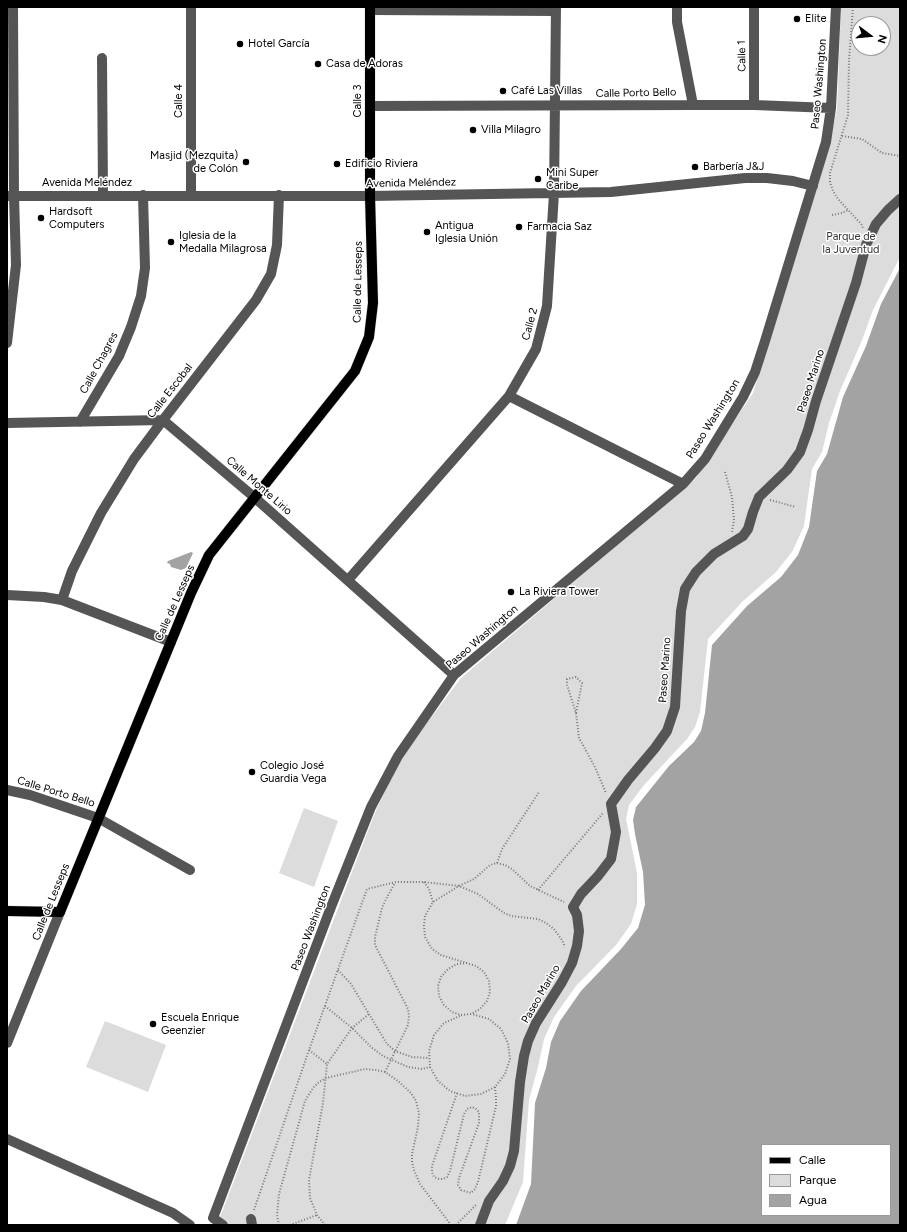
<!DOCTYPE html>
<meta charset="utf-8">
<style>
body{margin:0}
#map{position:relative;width:907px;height:1232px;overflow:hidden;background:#fff;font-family:Figtree,sans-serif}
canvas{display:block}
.frame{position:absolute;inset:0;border:8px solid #000;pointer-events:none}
.legend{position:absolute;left:761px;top:1144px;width:130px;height:72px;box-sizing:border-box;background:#fff;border:1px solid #999;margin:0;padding:5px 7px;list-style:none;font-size:12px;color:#000}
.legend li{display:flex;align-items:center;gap:8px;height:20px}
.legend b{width:20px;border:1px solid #999}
.north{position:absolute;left:851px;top:16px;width:40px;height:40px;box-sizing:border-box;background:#fff;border:1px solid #999;border-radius:50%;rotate:106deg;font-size:11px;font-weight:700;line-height:16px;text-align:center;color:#000}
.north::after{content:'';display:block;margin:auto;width:14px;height:18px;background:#000;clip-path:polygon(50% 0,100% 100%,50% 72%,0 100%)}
</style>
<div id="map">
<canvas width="907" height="1232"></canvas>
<div class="frame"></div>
<ul class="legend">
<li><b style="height:5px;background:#000"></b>Calle</li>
<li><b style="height:11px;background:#dcdcdc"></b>Parque</li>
<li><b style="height:11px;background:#a3a3a3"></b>Agua</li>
</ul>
<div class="north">N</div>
</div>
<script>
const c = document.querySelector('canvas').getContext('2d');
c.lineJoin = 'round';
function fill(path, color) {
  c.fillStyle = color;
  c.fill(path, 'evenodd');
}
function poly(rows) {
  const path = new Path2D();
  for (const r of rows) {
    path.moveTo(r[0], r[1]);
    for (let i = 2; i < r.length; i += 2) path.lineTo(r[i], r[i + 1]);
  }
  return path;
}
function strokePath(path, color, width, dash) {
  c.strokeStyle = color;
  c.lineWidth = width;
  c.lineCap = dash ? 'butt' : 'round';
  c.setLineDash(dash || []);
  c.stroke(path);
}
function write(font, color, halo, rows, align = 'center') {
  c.font = font + ' Figtree,sans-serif';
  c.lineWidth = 3;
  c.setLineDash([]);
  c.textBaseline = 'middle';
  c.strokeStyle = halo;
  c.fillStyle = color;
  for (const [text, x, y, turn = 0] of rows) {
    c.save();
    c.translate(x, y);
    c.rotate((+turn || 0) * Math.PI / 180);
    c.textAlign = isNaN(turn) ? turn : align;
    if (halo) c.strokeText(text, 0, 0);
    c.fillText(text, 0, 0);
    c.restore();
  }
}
fill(poly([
 [841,7,900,7,900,257,873,310,862,340,840,391,829,423,822,452,812,469,804,526,792,552,776,572,742,602,708,639,700,712,695,727,687,739,644,785,629,805,626,819,637,873,637,904,631,924,616,945,576,986,554,1017,544,1039,538,1067,529,1100,523,1182,505,1225,217,1225,355,864,377,808,402,756,461,678,696,478,753,393,829,144,837,109],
 [859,24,883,24,883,48,859,48],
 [304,808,338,821,314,887,279,873],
 [105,1021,166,1045,148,1092,86,1067]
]), '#dcdcdc');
fill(poly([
 [900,268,900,1225,516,1225,531,1184,535,1103,546,1068,551,1042,560,1021,581,991,621,949,638,928,645,905,643,872,635,834,633,820,636,807,669,766,694,742,701,731,705,713,712,645,747,606,781,577,798,555,809,527,817,471,827,454,843,397,866,346,881,304],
 [762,1145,890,1145,890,1215,762,1215],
 [191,552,193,553,186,568,181,570,171,567,170,564,167,563,168,561]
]), '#a3a3a3');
const major = poly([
 [7,911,60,912,191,593,209,555,355,371,369,337,373,303,370,196,370,7]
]);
strokePath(major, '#dbdbdb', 11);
strokePath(poly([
 [853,7,849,60,848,115,830,173,830,182,833,191,838,199,862,225,863,228],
 [842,136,862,139,882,153,900,156],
 [832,215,842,213,848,210],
 [725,472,732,497,734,520,732,532],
 [770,500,796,507],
 [576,713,582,683,576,677,567,679,567,685,576,713,579,738,595,767,606,793],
 [497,863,502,849,539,792],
 [424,882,429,889,433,902],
 [538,890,603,813],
 [467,963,457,964,448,969,441,977,438,986,439,996,444,1005,452,1012,461,1015,471,1014,480,1009,487,1001,490,992,489,981,484,972,476,966,441,955,432,949,425,937,424,926,425,916,433,902,459,886,474,879,490,865,497,863,505,865,512,869,530,886,564,902],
 [338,970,351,984,387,1044,395,1051,412,1057,429,1058],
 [325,1006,352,1028,371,1047,383,1056,408,1067,422,1069,430,1067],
 [460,1016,444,1023,434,1035,429,1051,430,1067,438,1081,450,1091,465,1096,481,1094,495,1087,505,1074,510,1059,508,1043,501,1029,489,1019,472,1014],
 [309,1050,327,1064],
 [385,1072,408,1025,409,1016,408,1009,375,945,375,937,382,908,386,899,395,883],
 [457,1093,432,1166,432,1172,434,1177,439,1179,443,1179,447,1177,450,1171,464,1114,467,1109,472,1107,476,1109,479,1112,479,1123,459,1178,458,1185,461,1190,471,1193,475,1189,478,1182,496,1106,496,1098,495,1087],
 [254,1210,309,1050,367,889,396,882,424,882,459,886,478,894,504,913,511,916,538,919,546,923,554,929,562,940,565,947],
 [279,1225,277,1215,279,1194,305,1101,313,1088,319,1082,326,1078,365,1069,376,1070,385,1072,398,1081,411,1093,416,1101,419,1113,418,1127,412,1154,412,1162,414,1170,420,1184,451,1225],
 [290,1225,317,1215],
 [325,1225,317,1215,310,1198,309,1180,323,1103,327,1064,352,1028,369,1014],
 [456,1225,476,1205]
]), '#777', 2, [1, 2]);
strokePath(poly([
 [191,7,191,196],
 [677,7,677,22,693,105],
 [754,7,754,105],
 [370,10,556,11],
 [102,58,103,195],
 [370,106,693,105,754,105,831,108],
 [7,196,370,196,611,192,745,178,767,178,793,181,813,186],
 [7,343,16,265,14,196,13,7],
 [509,396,683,484],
 [80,422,119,356,131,327,141,296,145,268,143,195],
 [7,423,163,420,254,497,454,675],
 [348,580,509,396,536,349,547,306,554,193,556,7],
 [7,595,44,597,62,600,171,642],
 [62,600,72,571,101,513,134,459,163,420,256,300,271,274,277,245,279,195],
 [7,790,30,795,98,818,190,870],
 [7,1043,60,912],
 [7,1139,173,1213,190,1225],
 [251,1219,252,1225],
 [223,1225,213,1218,331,907,371,807,398,756,454,675,683,484,705,459,743,397,755,372,765,341,826,142,831,108,836,7],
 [480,1225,489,1201,503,1181,510,1166,514,1151,520,1082,524,1056,528,1041,536,1023,562,982,572,963,577,946,579,931,577,915,573,907,581,894,598,876,611,859,616,832,611,804,628,780,655,748,667,731,675,707,681,611,685,589,696,572,714,554,743,536,748,529,753,512,759,497,787,470,800,452,808,430,816,401,856,283,866,245,876,224,888,210,900,199]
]), '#555', 10);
strokePath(major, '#000', 10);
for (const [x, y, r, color] of [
 [797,19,4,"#000"],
 [240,44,4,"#000"],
 [318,64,4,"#000"],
 [503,91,4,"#000"],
 [473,130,4,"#000"],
 [246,162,4,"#000"],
 [337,164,4,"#000"],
 [695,167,4,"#000"],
 [538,179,4,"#000"],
 [41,218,4,"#000"],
 [519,227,4,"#000"],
 [427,232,4,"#000"],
 [171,242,4,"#000"],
 [511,592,4,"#000"],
 [252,772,4,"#000"],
 [153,1024,4,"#000"]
]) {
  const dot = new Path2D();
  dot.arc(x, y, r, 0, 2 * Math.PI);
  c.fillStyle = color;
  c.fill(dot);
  strokePath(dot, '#fff', 1.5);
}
write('11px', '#000', '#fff', [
 ["Elite",805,19],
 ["Hotel García",248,44],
 ["Casa de Adoras",326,64],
 ["Café Las Villas",511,91],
 ["Villa Milagro",481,130],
 ["Masjid (Mezquita)",238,156,"right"],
 ["de Colón",238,169,"right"],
 ["Edificio Riviera",345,164],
 ["Barbería J&J",703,167],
 ["Mini Super",546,173],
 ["Caribe",546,186],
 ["Hardsoft",49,212],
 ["Computers",49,225],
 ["Antigua",435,226],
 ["Iglesia Unión",435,239],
 ["Farmacia Saz",527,227],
 ["Iglesia de la",179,236],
 ["Medalla Milagrosa",179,249],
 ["La Riviera Tower",519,592],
 ["Colegio José",260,766],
 ["Guardia Vega",260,779],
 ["Escuela Enrique",161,1018],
 ["Geenzier",161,1031]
], 'left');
write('11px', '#000', '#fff', [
 ["Calle 1",742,56,-91],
 ["Paseo Washington",819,84,-85],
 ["Calle Porto Bello",636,93,-1],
 ["Calle 4",179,101,-90],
 ["Calle 3",358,101,-90],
 ["Avenida Meléndez",87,183],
 ["Avenida Meléndez",411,183,-1],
 ["Calle de Lesseps",358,282,-89],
 ["Calle 2",530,324,-75],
 ["Calle Chagres",99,363,-62],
 ["Paseo Marino",811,381,-72],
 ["Calle Escobal",170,391,-52],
 ["Paseo Washington",713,419,-58],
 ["Calle Monte Lirio",259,486,41],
 ["Calle de Lesseps",175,603,-66],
 ["Paseo Washington",482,637,-41],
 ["Paseo Marino",665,670,-86],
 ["Calle Porto Bello",56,792,17],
 ["Calle de Lesseps",51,902,-68],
 ["Paseo Washington",311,928,-69],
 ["Paseo Marino",541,994,-60]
]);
write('11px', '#333', '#fff', [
 ["Parque de",851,237],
 ["la Juventud",851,250]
]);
</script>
